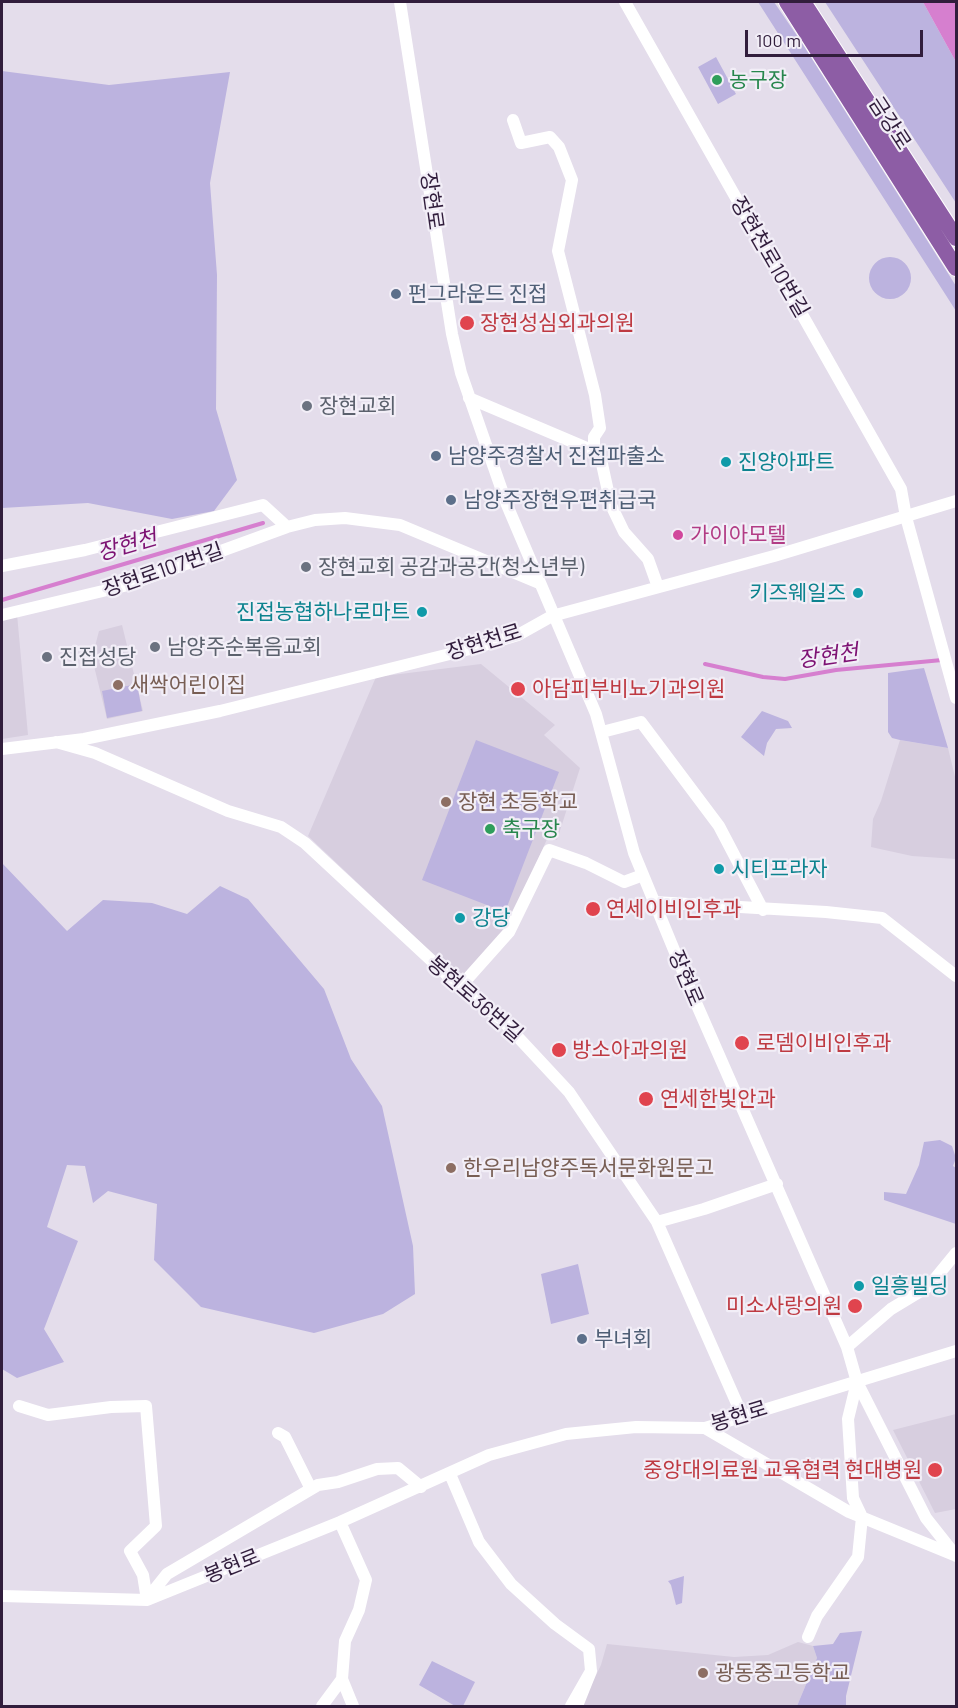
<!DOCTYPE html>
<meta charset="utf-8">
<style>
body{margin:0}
#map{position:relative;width:958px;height:1708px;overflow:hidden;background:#e4ddeb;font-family:Barlow,sans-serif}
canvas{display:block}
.frame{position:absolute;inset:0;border:3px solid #311d3c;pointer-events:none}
.scale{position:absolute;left:745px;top:30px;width:178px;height:27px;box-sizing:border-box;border:3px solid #311d3c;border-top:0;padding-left:8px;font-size:18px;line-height:21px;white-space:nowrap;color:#311d3c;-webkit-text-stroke:4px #f2eef7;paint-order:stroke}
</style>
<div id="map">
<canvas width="958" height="1708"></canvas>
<div class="frame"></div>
<div class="scale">100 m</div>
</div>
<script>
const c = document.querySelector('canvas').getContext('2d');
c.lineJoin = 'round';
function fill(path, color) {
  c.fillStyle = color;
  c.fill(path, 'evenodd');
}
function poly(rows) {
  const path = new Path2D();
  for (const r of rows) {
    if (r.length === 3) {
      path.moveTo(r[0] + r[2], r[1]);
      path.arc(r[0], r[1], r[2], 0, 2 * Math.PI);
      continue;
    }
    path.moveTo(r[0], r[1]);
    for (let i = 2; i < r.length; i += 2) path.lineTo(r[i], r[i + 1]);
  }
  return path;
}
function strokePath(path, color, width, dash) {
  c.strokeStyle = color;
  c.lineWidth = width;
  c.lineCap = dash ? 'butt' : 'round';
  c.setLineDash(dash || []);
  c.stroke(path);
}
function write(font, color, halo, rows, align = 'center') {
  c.font = font + ' Barlow,"Noto Sans KR",sans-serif';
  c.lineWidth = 4.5;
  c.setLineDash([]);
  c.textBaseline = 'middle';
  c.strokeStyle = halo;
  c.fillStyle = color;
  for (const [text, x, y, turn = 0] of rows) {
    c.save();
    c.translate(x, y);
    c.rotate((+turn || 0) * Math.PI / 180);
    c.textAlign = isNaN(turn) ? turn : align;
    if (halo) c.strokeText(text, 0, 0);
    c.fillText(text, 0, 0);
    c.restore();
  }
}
fill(poly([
 [17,614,28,735,2,739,2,618],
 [122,625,143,711,107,719,92,658,99,631],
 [481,664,555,725,544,735,580,768,557,840,548,837,505,932,470,973,455,975,308,836,376,677],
 [900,740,948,748,956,781,956,859,912,856,871,847,873,819,881,801],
 [956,1414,956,1509,935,1513,893,1430],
 [798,1642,813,1646,817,1658,797,1706,581,1706,601,1665,607,1644,734,1657,768,1655]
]), '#d7cedf');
fill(poly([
 [758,2,774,2,800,40,956,286,956,311],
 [825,2,923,2,956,62,956,203],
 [716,57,736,94,718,104,698,67],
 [2,71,109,85,230,72,210,183,217,275,216,409,237,480,214,511,172,519,88,503,2,508],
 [890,278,21],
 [924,668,948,748,900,740,892,738,888,732,888,673],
 [137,684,142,711,107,718,102,691],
 [762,711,788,721,792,728,776,729,767,743,764,756,741,737],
 [476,740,559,772,505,912,422,880],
 [2,863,67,931,103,900,152,903,187,914,220,886,248,899,324,989,351,1059,382,1106,413,1246,415,1294,383,1314,314,1333,201,1307,154,1260,157,1204,108,1191,93,1203,85,1166,67,1165,47,1227,78,1241,44,1329,64,1362,17,1378,2,1369],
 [940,1140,952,1146,956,1158,953,1166,956,1168,956,1224,884,1200,884,1192,906,1194,919,1165,924,1142],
 [578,1264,589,1314,551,1324,541,1274],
 [684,1576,682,1603,676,1605,671,1585,668,1581],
 [862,1631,846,1696,846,1706,797,1706,817,1658,813,1646,833,1644,840,1633],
 [432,1661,475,1682,463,1706,455,1706,419,1685]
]), '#bcb3df');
fill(poly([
 [923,2,956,2,956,62]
]), '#d67fcf');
strokePath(poly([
 [2,600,263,523],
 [705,664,763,677,785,679,836,670,942,660]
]), '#d67fcf', 4);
const major = poly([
 [787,2,956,268],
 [803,2,956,238]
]);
strokePath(major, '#fff', 18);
strokePath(poly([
 [400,2,452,334,461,373,507,505,596,714,634,853,693,996,847,1347,857,1382,926,1518,956,1556],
 [625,2,901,489,906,517,956,698],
 [513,120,521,143,550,137,559,147,572,180,558,251,595,395,600,428,594,437,594,451,602,464,611,505,624,532,648,559,658,587],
 [469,398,594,451],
 [2,566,85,550,263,505,287,527],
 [2,615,128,585,287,527,315,520,345,518,400,525,539,583],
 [602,732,641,722,719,826,763,910],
 [56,742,95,753,228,811,281,827,305,843,460,987,502,1020,569,1092,657,1222,742,1415],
 [2,749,84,739,220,711,478,647,518,635,552,616,774,556,956,501],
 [654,902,826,912,882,918,956,976],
 [460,987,509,932,549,850,586,863,624,882,643,875],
 [657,1222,704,1209,777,1184],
 [847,1347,891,1309,929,1286,956,1253],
 [19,1406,48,1415,111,1407,146,1406,156,1526,130,1551,143,1575,147,1600],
 [705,1428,849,1512,954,1555],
 [278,1433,285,1437,311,1489],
 [450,1474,479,1542,511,1584,555,1624,589,1649,591,1671],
 [340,1522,366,1580,359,1610,345,1641,342,1679,353,1706],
 [2,1596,147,1600,340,1522,489,1455,566,1434,636,1427,705,1428,956,1351],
 [147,1599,167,1574,318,1485,338,1482,377,1469,398,1468,421,1487],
 [808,1637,817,1616,858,1557,862,1517,853,1498,848,1419,857,1382],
 [322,1706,342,1679],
 [571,1706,591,1671,577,1706]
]), '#fff', 12);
strokePath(major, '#8d5da5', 16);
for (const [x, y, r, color] of [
 [717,80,6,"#2e9e5b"],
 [396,294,6,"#5c6f8a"],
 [467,323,8,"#e0444e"],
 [307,406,6,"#6b7280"],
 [436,456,6,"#5c6f8a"],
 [726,462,6,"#0f9aa8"],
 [451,500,6,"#5c6f8a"],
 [678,535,6,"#d1479c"],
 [306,567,6,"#6b7280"],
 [858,593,6,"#0f9aa8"],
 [422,612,6,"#0f9aa8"],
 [155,647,6,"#6b7280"],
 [47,657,6,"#6b7280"],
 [118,685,6,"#8d6e63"],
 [518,689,8,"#e0444e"],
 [446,802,6,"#8d6e63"],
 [490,829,6,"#2e9e5b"],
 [719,869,6,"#0f9aa8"],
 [593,909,8,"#e0444e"],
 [460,918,6,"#0f9aa8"],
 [742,1043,8,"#e0444e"],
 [559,1050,8,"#e0444e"],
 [646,1099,8,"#e0444e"],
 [451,1168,6,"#8d6e63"],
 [859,1286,6,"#0f9aa8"],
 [855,1306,8,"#e0444e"],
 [582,1339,6,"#5c6f8a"],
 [935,1470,8,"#e0444e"],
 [703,1673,6,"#8d6e63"]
]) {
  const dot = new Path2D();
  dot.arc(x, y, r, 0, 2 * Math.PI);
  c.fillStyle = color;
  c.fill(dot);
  strokePath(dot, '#f2eef7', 2);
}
write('21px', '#27864d', '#f2eef7', [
 ["농구장",729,80],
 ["축구장",502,829]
], 'left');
write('21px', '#311d3c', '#f2eef7', [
 ["금강로",890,123,57],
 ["장현로",432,201,82],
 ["장현천로10번길",770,257,60],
 ["장현로107번길",163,570,-19],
 ["장현천로",484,642,-17],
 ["장현로",686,978,67],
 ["봉현로36번길",475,999,41],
 ["봉현로",739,1416,-17],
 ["봉현로",232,1566,-22]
]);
write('21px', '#4e5e75', '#f2eef7', [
 ["펀그라운드 진접",408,294],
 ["남양주경찰서 진접파출소",448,456],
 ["남양주장현우편취급국",463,500],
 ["부녀회",594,1339]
], 'left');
write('21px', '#be3a42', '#f2eef7', [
 ["장현성심외과의원",480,323],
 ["아담피부비뇨기과의원",532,689],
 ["연세이비인후과",606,909],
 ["로뎀이비인후과",756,1043],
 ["방소아과의원",572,1050],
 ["연세한빛안과",660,1099],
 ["미소사랑의원",842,1306,"right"],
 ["중앙대의료원 교육협력 현대병원",922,1470,"right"]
], 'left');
write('21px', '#5b616d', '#f2eef7', [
 ["장현교회",319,406],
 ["장현교회 공감과공간(청소년부)",318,567],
 ["남양주순복음교회",167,647],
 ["진접성당",59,657]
], 'left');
write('21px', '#0d838f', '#f2eef7', [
 ["진양아파트",738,462],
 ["키즈웨일즈",846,593,"right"],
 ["진접농협하나로마트",410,612,"right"],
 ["시티프라자",731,869],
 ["강당",472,918],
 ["일흥빌딩",871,1286]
], 'left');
write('21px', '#b23c85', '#f2eef7', [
 ["가이아모텔",690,535]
], 'left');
write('21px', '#785e54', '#f2eef7', [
 ["새싹어린이집",130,685],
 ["장현 초등학교",458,802],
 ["한우리남양주독서문화원문고",463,1168],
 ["광동중고등학교",715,1673]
], 'left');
write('italic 22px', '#7d1273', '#f2eef7', [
 ["장현천",127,545,-16],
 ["장현천",828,656,-8]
]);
</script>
